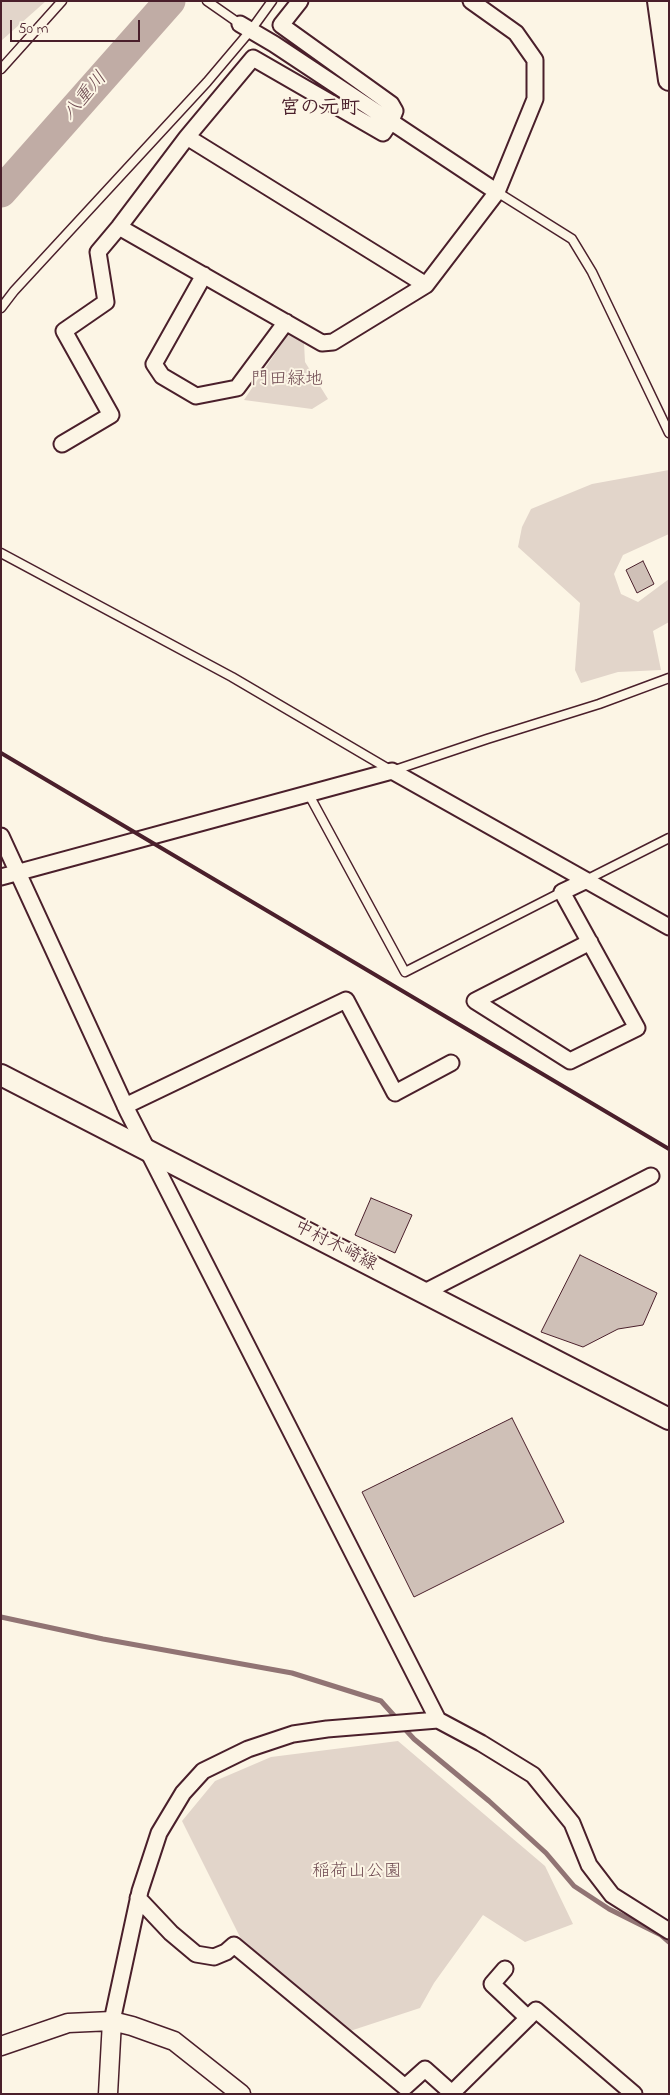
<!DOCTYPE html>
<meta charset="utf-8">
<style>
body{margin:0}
#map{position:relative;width:670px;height:2095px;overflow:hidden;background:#fcf5e5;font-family:"Indie Flower",sans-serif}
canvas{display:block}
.frame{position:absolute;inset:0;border:2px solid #4a1f2b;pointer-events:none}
.scale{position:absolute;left:10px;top:20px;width:130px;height:22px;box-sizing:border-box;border:2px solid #4a1f2b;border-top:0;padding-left:6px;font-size:15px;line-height:18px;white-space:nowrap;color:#4a1f2b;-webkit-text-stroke:4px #fcf5e5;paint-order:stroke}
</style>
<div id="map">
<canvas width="670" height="2095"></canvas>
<div class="frame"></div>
<div class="scale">50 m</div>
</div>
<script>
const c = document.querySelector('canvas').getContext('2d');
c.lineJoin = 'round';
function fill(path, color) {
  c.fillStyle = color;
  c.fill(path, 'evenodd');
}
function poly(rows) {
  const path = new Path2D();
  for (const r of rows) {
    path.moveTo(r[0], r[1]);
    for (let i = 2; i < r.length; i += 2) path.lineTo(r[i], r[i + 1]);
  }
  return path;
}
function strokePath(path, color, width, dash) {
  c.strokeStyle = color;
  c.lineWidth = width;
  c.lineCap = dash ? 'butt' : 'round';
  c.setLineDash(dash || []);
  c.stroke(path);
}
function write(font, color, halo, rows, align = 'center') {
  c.font = font + ' "Indie Flower","Klee One",sans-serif';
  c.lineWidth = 4;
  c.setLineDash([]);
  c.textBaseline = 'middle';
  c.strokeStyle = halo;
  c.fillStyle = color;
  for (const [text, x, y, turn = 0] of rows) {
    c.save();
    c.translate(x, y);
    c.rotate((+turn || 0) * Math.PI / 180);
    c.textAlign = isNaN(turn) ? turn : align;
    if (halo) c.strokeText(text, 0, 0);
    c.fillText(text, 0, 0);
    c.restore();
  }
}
fill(poly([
 [1,1,46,1,1,41],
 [288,334,304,343,305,362,328,399,312,409,244,400],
 [669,470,669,534,623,555,614,574,621,594,638,602,669,579,669,622,653,631,661,670,618,672,581,683,575,670,580,603,518,547,522,527,531,509,592,484],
 [398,1741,545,1866,573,1924,525,1942,483,1915,434,1983,420,2008,350,2031,243,1943,182,1821,215,1781,271,1757]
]), '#e2d5ca');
strokePath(poly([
 [1,1617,103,1639,292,1673,381,1701,398,1720],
 [403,1727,414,1739,489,1801,546,1853,574,1886,609,1909,661,1935,669,1942]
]), '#917474', 5);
strokePath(poly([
 [1,192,170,1]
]), '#c0aca5', 31);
const building = poly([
 [643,561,654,584,637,593,626,570,643,561],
 [371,1198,412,1215,395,1253,355,1235,371,1198],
 [580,1255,657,1293,643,1325,618,1329,583,1347,541,1332,580,1255],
 [512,1418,564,1522,414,1597,362,1492,512,1418]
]);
fill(building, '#cfc0b7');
strokePath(building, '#4a1f2b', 1);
const service = poly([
 [207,1,240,24],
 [1,69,62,1],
 [497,192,572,239,592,272,669,433],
 [1,308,14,291,207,82,251,30,272,1],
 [1,553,232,677,392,771,487,739,599,704,669,678],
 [308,793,405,972,562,892],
 [586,880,669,838]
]);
const minor = poly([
 [240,24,274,44,497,192],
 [187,137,426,285],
 [119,227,322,343,333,342,426,285,497,192,535,99,535,60,516,33,471,1],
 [204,275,154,364,162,376,196,396,237,388,286,322],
 [62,444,111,415,64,331,106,302,98,252,119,227,187,137,253,58,383,133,391,121,395,111,391,104,281,25,300,1],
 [1,836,128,1112,438,1720],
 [1,877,392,771,669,927],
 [585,881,562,892,637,1028,570,1061,475,1001,590,942],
 [125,1106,346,1000,395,1093,451,1063],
 [423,1293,651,1176],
 [138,1898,171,1933,196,1954,214,1957,226,1952,234,1945,405,2087,425,2069,453,2094],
 [505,1969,492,1984,528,2018],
 [112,2021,140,1891,159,1833,183,1793,203,1771,248,1749,293,1734,327,1729,438,1720,481,1743,533,1775,572,1823,589,1865,612,1895,669,1931],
 [452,2093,536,2010,634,2094]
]);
const tertiary = poly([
 [1,2046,68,2023,112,2021,132,2026,174,2041,241,2094],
 [108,2094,112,2021]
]);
const secondary = poly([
 [658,1,669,80],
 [1,1075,669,1419]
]);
strokePath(service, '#4a1f2b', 11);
strokePath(minor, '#4a1f2b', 19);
strokePath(tertiary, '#4a1f2b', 21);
strokePath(secondary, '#4a1f2b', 24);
strokePath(service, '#fcf5e5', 8);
strokePath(minor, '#fcf5e5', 15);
strokePath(tertiary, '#fcf5e5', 18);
strokePath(secondary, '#fcf5e5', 20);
strokePath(poly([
 [1,753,669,1149]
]), '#4a1f2b', 4);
write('18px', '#704c53', '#fcf5e5', [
 ["門田緑地",287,381],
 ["稲荷山公園",357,1873]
]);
write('18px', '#4a1f2b', '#fcf5e5', [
 ["中村木崎線",335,1247,27]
]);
write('italic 19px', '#6d4950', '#fcf5e5', [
 ["八重川",86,97,-49]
]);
write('bold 20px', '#4a1f2b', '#fcf5e5', [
 ["宮の元町",320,110]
]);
</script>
